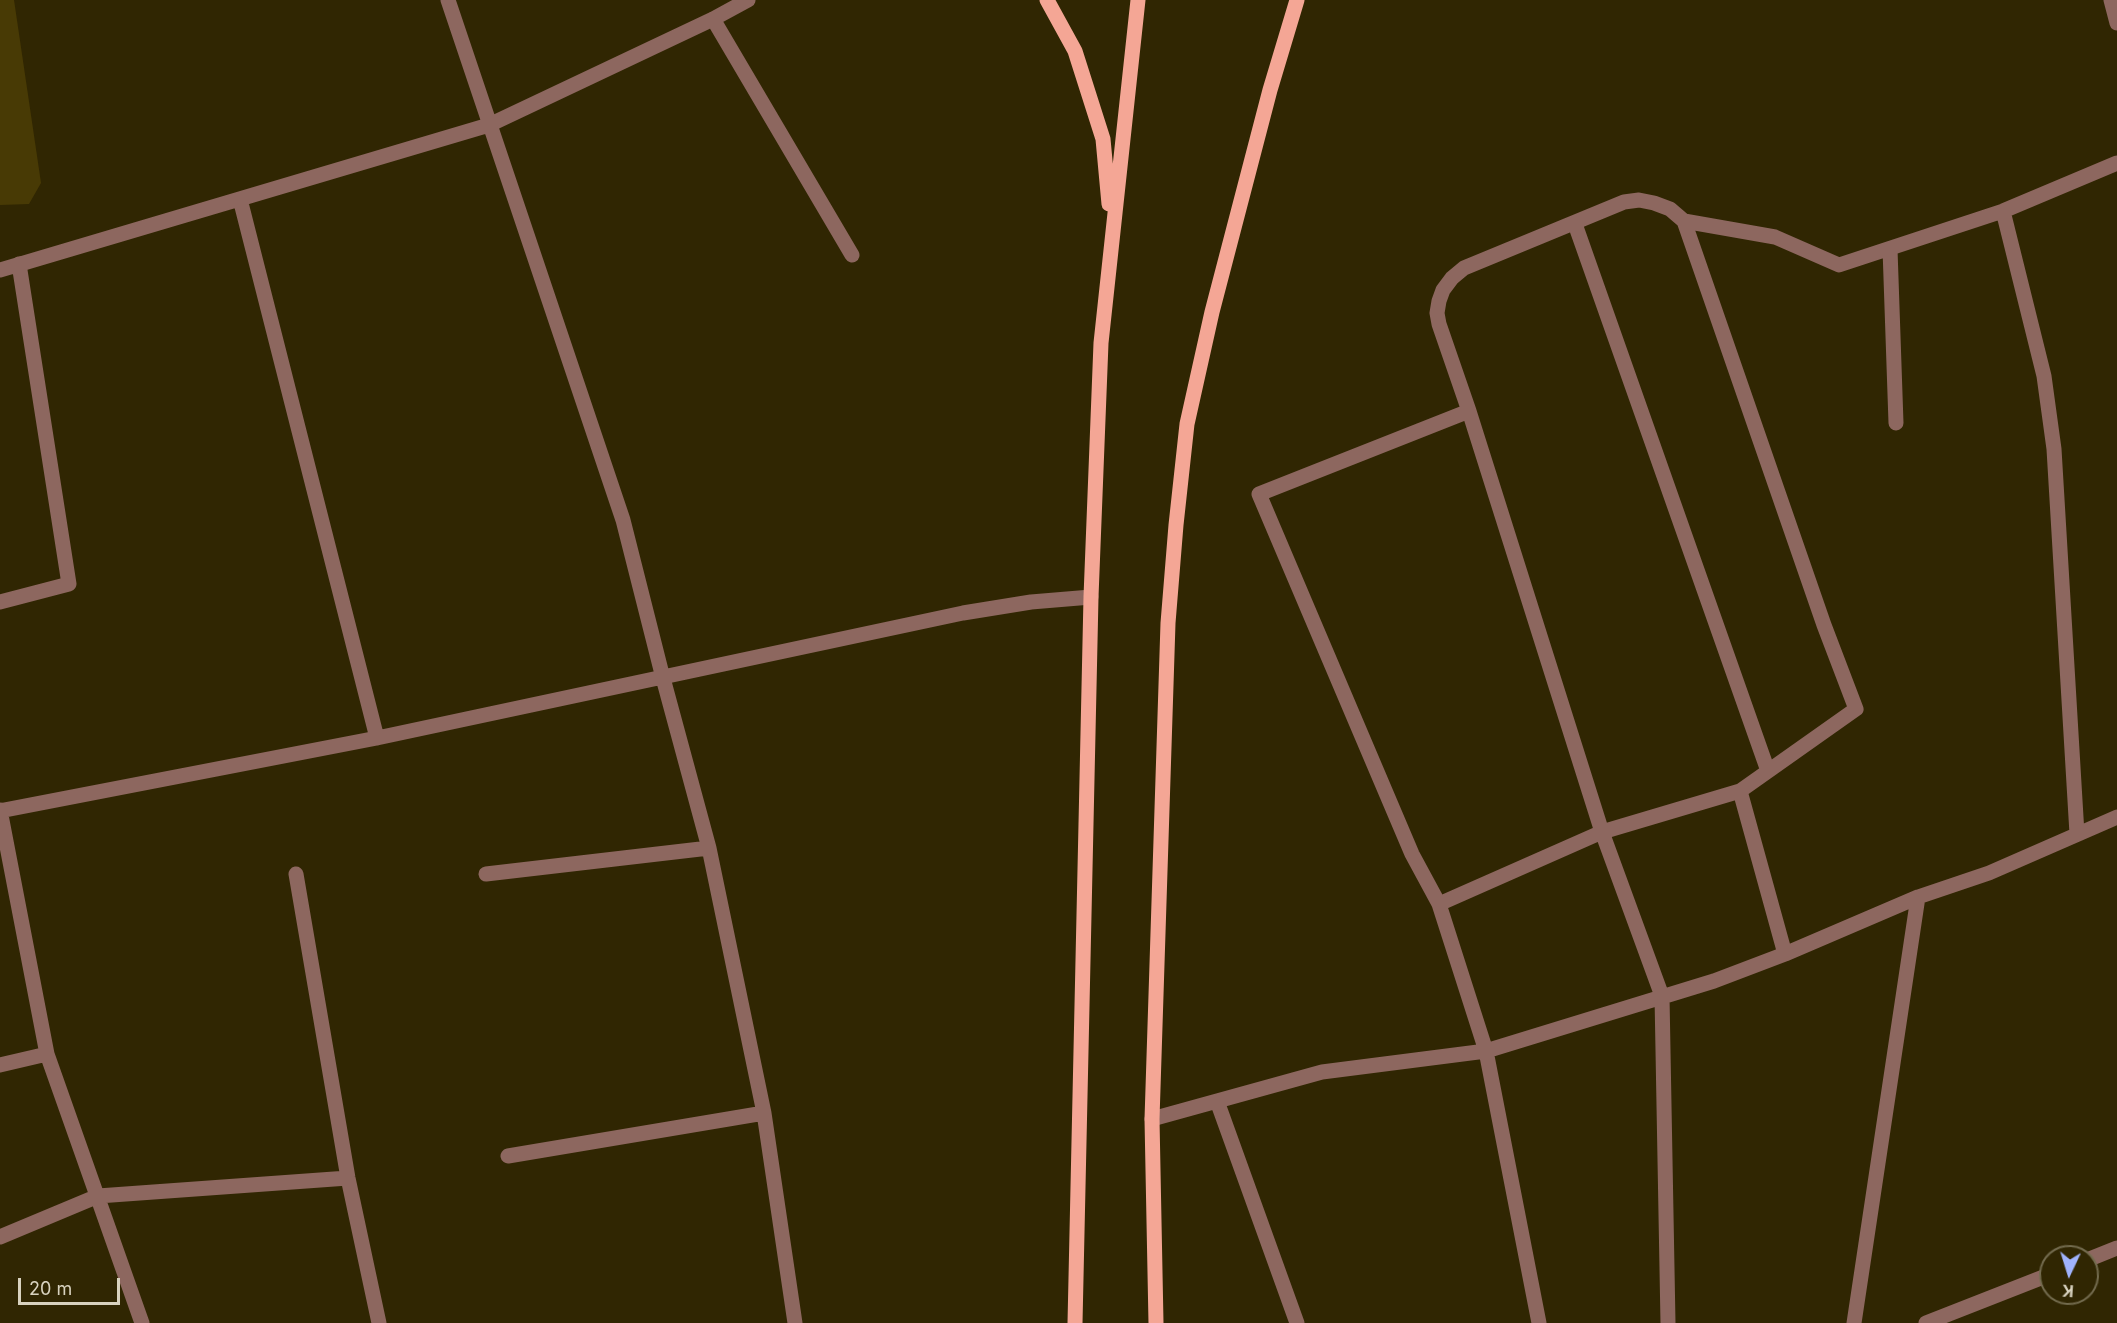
<!DOCTYPE html>
<style>
body{margin:0}
#map{position:relative;width:2117px;height:1323px;overflow:hidden;background:#302602;font-family:Inter,sans-serif}
canvas{display:block}
.north{position:absolute;left:2039px;top:1245px;width:60px;height:60px;box-sizing:border-box;background:#302602;border:2px solid #736b4e;border-radius:50%;rotate:184deg;font-size:16px;font-weight:700;line-height:24px;text-align:center;color:#d8d2bf}
.north::after{content:'';display:block;margin:auto;width:21px;height:27px;background:#a0b3fd;clip-path:polygon(50% 0,100% 100%,50% 72%,0 100%)}
.scale{position:absolute;left:18px;top:1278px;width:102px;height:27px;box-sizing:border-box;border:3px solid #d8d2bf;border-top:0;padding-left:8px;font-size:18px;line-height:21px;white-space:nowrap;color:#d8d2bf;-webkit-text-stroke:4px #302602;paint-order:stroke}
</style>
<div id="map">
<canvas width="2117" height="1323"></canvas>
<div class="north">K</div>
<div class="scale">20 m</div>
</div>
<script>
const c = document.querySelector('canvas').getContext('2d');
c.lineJoin = 'round';
function fill(path, color) {
  c.fillStyle = color;
  c.fill(path, 'evenodd');
}
function poly(rows) {
  const path = new Path2D();
  for (const r of rows) {
    path.moveTo(r[0], r[1]);
    for (let i = 2; i < r.length; i += 2) path.lineTo(r[i], r[i + 1]);
  }
  return path;
}
function strokePath(path, color, width, dash) {
  c.strokeStyle = color;
  c.lineWidth = width;
  c.lineCap = dash ? 'butt' : 'round';
  c.setLineDash(dash || []);
  c.stroke(path);
}
fill(poly([
 [0,0,14,0,41,183,29,204,0,205]
]), '#483a05');
strokePath(poly([
 [448,0,623,520,663,678,709,848,764,1113,795,1323],
 [2111,0,2117,23],
 [713,19,852,255],
 [240,199,377,738],
 [2003,211,2044,376,2054,449,2077,834],
 [1575,224,1768,771],
 [1890,249,1896,423],
 [0,270,489,125,713,19,748,0],
 [1469,411,1439,324,1437,313,1439,301,1443,290,1452,278,1464,268,1624,202,1639,200,1654,203,1670,209,1684,221],
 [0,602,69,584,19,264],
 [1740,791,1785,954],
 [0,810,47,1054,142,1323],
 [0,811,377,738,963,613,1031,602,1091,597],
 [296,874,348,1178,379,1323],
 [486,874,709,848],
 [1439,904,1602,832,1740,791,1856,709,1824,625,1684,221,1775,237,1839,265,2003,211,2117,163],
 [0,1065,47,1054],
 [1217,1101,1297,1323],
 [1152,1119,1322,1072,1486,1051,1714,981,1785,954,1918,897,1989,873,2117,817],
 [508,1156,764,1113],
 [0,1237,98,1196,348,1178],
 [2087,1260,2117,1248],
 [1539,1323,1486,1051,1439,904,1412,854,1259,494,1469,411,1602,832,1662,996,1668,1323],
 [1854,1323,1918,897],
 [1926,1323,2051,1274]
]), '#8d675f', 15);
strokePath(poly([
 [1047,0,1075,51,1103,139,1109,204],
 [1075,1323,1091,597,1101,343,1138,0],
 [1156,1323,1152,1119,1168,623,1176,525,1187,424,1212,312,1270,90,1297,0]
]), '#f4a695', 15);
</script>
